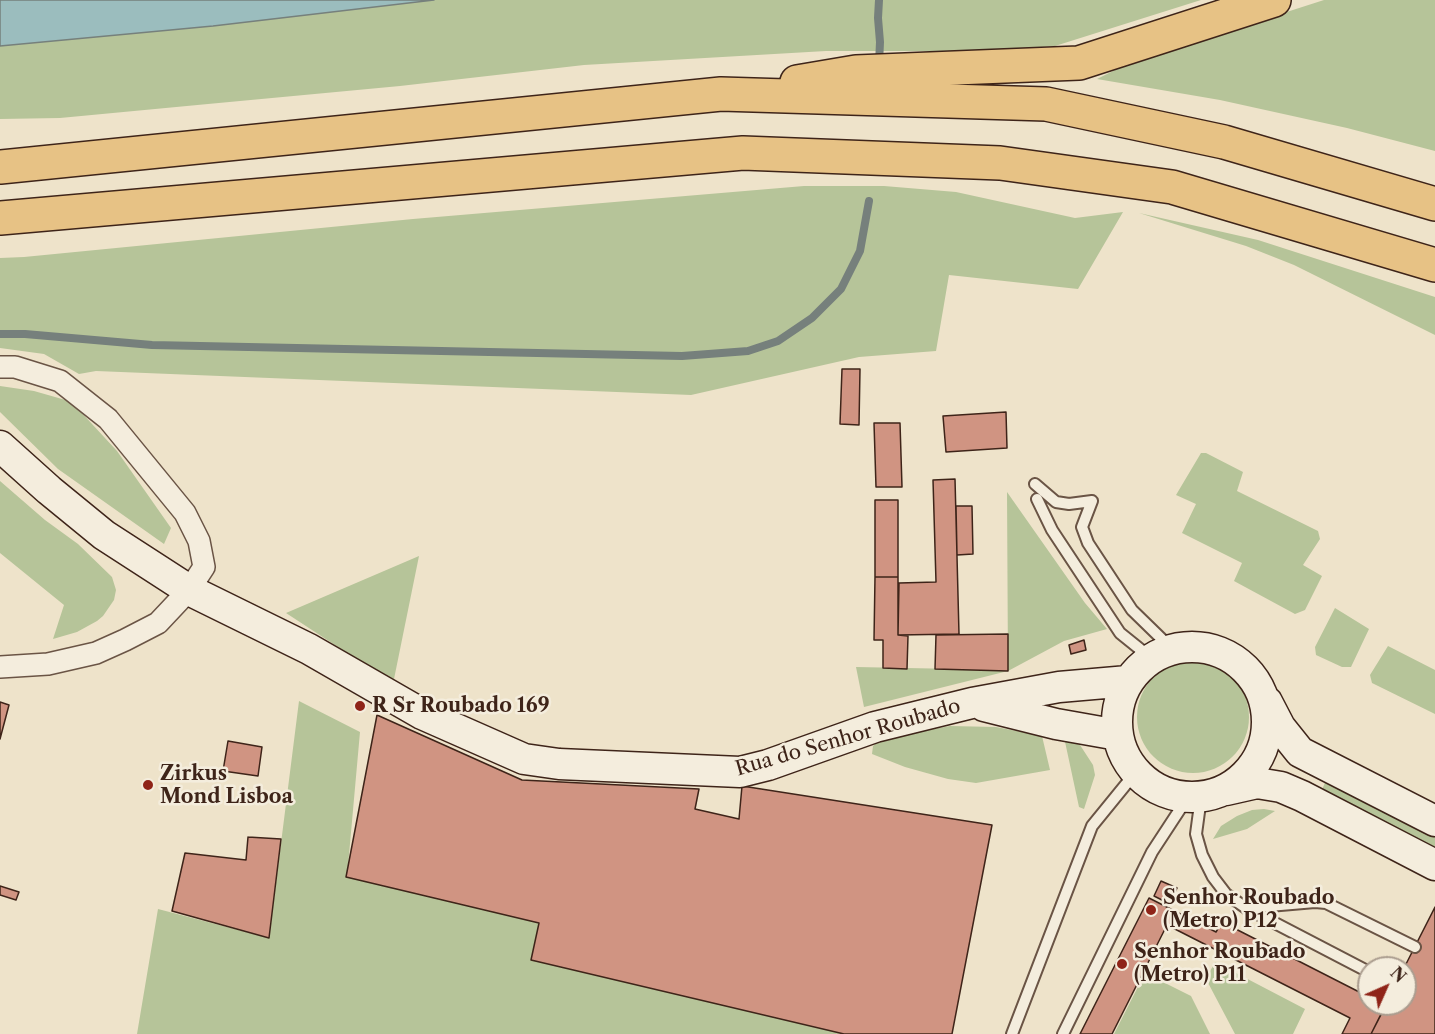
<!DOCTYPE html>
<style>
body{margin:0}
#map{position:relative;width:1435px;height:1034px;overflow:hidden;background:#eee3ca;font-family:"Libre Caslon Text",serif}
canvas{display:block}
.north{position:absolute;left:1357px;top:956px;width:60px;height:60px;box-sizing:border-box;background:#f4eddd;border:2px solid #ab9d8f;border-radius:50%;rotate:45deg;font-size:16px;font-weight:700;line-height:24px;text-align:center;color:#3e2419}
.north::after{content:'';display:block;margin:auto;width:21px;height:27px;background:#8f2418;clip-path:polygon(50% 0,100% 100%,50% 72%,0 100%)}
</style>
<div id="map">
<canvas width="1435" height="1034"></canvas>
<div class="north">N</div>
</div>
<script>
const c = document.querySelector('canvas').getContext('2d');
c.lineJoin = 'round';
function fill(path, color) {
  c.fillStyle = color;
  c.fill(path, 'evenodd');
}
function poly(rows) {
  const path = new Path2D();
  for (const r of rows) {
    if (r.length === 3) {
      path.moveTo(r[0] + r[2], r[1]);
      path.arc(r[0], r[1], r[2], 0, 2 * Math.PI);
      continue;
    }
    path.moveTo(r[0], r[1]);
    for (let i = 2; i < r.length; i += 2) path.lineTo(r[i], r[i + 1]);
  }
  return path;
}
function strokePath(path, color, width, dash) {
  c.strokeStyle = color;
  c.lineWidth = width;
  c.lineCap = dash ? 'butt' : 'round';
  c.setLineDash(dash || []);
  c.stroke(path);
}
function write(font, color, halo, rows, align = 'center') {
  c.font = font + ' "Libre Caslon Text",serif';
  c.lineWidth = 5;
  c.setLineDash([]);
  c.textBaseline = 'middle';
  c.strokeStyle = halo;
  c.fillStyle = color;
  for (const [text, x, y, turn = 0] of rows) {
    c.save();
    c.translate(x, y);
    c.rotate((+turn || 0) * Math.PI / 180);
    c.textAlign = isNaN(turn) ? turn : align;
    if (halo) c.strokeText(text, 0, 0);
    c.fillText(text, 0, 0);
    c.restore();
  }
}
fill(poly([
 [0,0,1201,0,1055,46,996,51,826,51,584,65,400,86,208,104,60,118,0,119],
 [1324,0,1435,0,1435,151,1347,128,1220,100,1097,79,1131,62],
 [804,186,884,186,956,192,1075,218,1123,212,1078,289,949,275,936,351,859,357,691,395,96,371,79,374,44,354,0,348,0,258,24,257,413,219],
 [1139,213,1258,240,1435,297,1435,335,1294,265,1246,246],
 [0,386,34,391,69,401,80,411,117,451,171,528,164,544,58,469,0,412],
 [1201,453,1206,453,1243,472,1237,491,1318,531,1320,539,1303,565,1322,576,1305,610,1295,614,1234,581,1242,563,1182,533,1196,504,1176,495],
 [0,481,45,520,78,544,112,577,116,590,114,600,103,616,97,621,77,632,53,639,64,605,0,553],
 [1007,492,1085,603,1107,629,1064,641,1008,671,864,707,856,667,1008,670],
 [419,556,394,679,367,666,286,613],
 [1335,608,1369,629,1351,667,1342,667,1316,655,1315,647],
 [1388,646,1435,670,1435,714,1372,683,1370,675],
 [1193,717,56],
 [299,701,360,732,347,877,539,923,531,960,844,1034,137,1034,158,909,269,938],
 [950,726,996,727,1042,736,1050,770,976,783,948,779,905,767,872,754,873,746,880,739],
 [1064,737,1080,745,1093,765,1095,775,1084,809,1079,807],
 [1326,780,1435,835,1435,847,1322,790],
 [1264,809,1275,811,1247,829,1213,839,1221,826,1237,816,1252,810],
 [1215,962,1305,1009,1293,1034,1235,1034,1206,979],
 [1145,973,1191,996,1210,1034,1114,1034]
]), '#b6c499');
const water = poly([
 [0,0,434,0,213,26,0,46,0,0]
]);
fill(water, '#9bbdbe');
strokePath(water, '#76807c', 1.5);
strokePath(poly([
 [879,64,880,42,878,18,879,0],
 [0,334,25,334,152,345,682,356,748,351,778,341,812,318,841,289,860,251,869,201]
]), '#76807c', 8);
const building = poly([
 [842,369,860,369,859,425,840,424,842,369],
 [1006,412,1007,448,946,452,943,416,1006,412],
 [874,423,900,423,902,487,876,487,874,423],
 [955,479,959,634,898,635,899,583,936,582,933,480,955,479],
 [875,500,898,500,898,577,875,577,875,500],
 [956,506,972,506,973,554,957,555,956,506],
 [875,577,898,577,898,635,908,636,907,669,883,668,883,640,874,640,875,577],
 [1008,634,1008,671,935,669,936,635,1008,634],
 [1084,640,1086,650,1071,654,1069,645,1084,640],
 [0,702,9,705,0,739,0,702],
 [377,715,522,780,699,789,695,809,739,819,742,786,992,825,952,1034,844,1034,531,960,539,923,346,877,377,715],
 [228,741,262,747,258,776,223,771,228,741],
 [248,837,281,839,269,938,172,911,185,853,246,860,248,837],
 [1161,881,1177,888,1170,904,1154,896,1161,881],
 [0,886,19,892,16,900,0,895,0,886],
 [1149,898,1216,932,1222,922,1369,997,1369,1004,1386,1005,1371,1034,1342,1034,1350,1018,1167,925,1112,1034,1080,1034,1149,898],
 [1435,907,1435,1034,1371,1034,1386,1004,1405,1004,1404,968,1435,907]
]);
fill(building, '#d09482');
strokePath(building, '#3e2419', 1.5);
const lane = poly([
 [1035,484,1056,502,1069,504,1092,501,1082,527,1088,543,1132,610,1171,648],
 [1037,499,1052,530,1120,633,1151,658],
 [1201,797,1196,834,1202,855,1213,877,1226,894,1246,908,1369,972],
 [1246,908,1315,902,1326,903,1415,947],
 [1012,1034,1092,826,1136,772],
 [1063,1034,1152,852,1188,797]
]);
const street = poly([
 [0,367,15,367,60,381,108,419,185,513,199,541,204,567,189,590,158,623,125,640,96,653,48,664,0,667]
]);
const secondary = poly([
 [0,446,49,490,104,535,189,590,309,649,422,714,524,759,559,764,740,772,768,765,875,727,972,703,1059,687,1128,681],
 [1192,722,75],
 [1267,702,1280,727,1300,752,1435,821],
 [984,706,1056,724,1118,735],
 [1226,790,1257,783,1281,787,1302,796,1435,865]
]);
const highway = poly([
 [797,82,856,72,1079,63,1274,0],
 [0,167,721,94,1046,104,1224,142,1435,204],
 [0,218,743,153,1000,163,1172,187,1435,265]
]);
strokePath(lane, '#6a5445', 14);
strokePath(street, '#6a5445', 24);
strokePath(secondary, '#3e2419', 33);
strokePath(highway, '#3e2419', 36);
strokePath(lane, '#f4eddd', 10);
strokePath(street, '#f4eddd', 21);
strokePath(secondary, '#f4eddd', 30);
strokePath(highway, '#e7c285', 33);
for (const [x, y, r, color] of [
 [360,706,6,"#8f2418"],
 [148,785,6,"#8f2418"],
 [1151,910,6,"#8f2418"],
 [1122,964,6,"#8f2418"]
]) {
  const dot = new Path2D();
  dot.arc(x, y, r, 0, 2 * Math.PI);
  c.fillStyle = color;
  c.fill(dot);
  strokePath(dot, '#f4eddd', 2);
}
write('bold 20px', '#3e2419', '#f4eddd', [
 ["R Sr Roubado 169",372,706],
 ["Zirkus",160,774],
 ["Mond Lisboa",160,797],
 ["Senhor Roubado",1163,898],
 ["(Metro) P12",1163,921],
 ["Senhor Roubado",1134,952],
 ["(Metro) P11",1134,975]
], 'left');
write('20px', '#3e2419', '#f4eddd', [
 ["Rua do Senhor Roubado",848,738,-16]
]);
</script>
